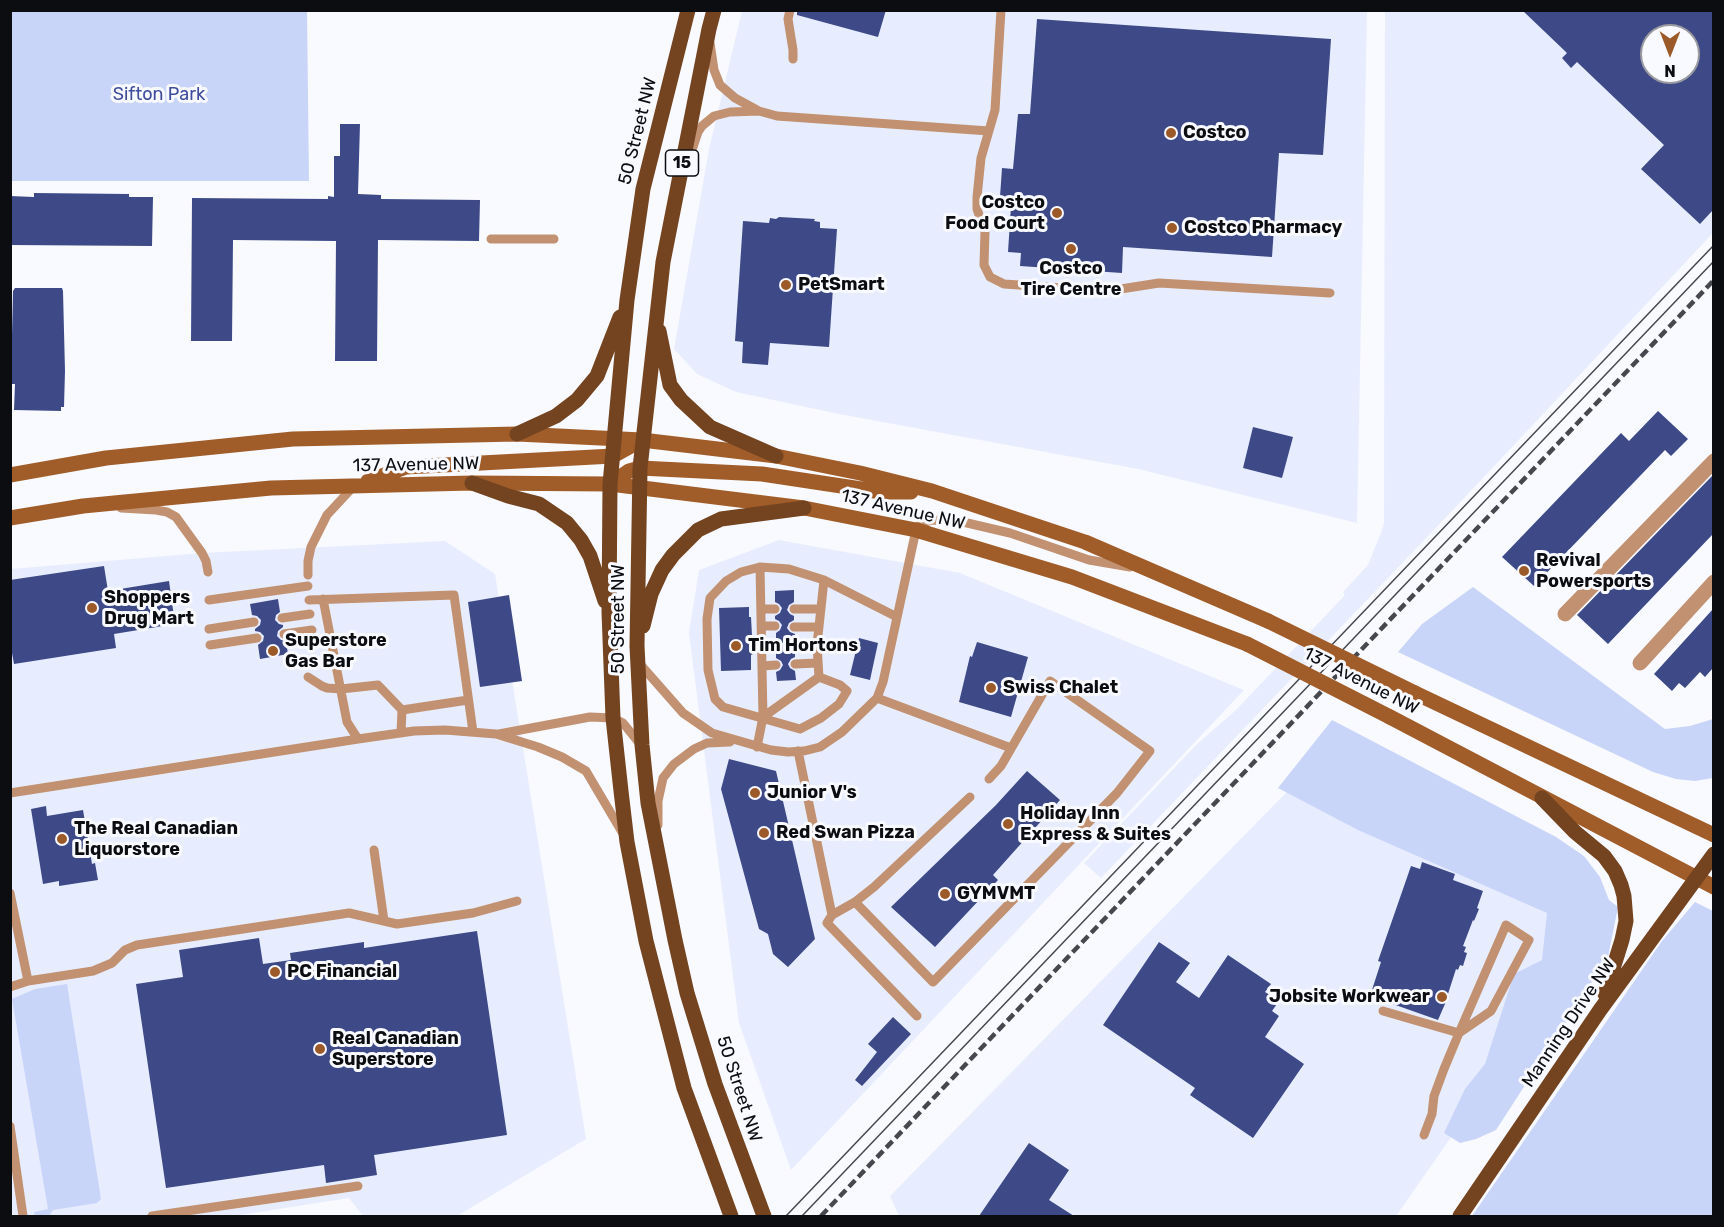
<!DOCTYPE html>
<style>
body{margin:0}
#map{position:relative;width:1724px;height:1227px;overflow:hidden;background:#f9faff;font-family:Rubik,sans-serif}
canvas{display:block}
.frame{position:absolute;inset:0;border:12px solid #0c0d11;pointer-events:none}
.north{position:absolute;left:1640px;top:24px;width:60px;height:60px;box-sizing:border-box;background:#f9faff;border:2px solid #9a9ba0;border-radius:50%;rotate:180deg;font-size:16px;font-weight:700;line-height:24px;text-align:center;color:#0c0d11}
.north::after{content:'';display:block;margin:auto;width:21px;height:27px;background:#9c5a28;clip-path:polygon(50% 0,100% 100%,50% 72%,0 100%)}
</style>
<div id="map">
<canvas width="1724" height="1227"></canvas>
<div class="frame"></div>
<div class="north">N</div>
</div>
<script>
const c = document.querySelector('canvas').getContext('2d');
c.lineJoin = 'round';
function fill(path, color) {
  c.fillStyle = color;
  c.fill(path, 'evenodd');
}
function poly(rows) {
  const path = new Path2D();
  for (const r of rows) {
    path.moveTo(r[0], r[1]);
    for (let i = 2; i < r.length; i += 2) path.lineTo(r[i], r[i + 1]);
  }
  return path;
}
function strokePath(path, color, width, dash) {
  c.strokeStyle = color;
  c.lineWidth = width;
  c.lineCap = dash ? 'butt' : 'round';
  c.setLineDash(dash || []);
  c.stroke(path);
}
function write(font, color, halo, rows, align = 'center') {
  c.font = font + ' Rubik,sans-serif';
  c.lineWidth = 6;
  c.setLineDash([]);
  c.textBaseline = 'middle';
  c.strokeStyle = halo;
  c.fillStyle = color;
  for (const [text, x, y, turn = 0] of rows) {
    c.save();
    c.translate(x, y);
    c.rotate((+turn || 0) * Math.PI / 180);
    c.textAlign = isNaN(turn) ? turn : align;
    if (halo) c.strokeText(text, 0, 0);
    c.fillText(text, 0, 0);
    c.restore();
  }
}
fill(poly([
 [742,11,1367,11,1357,523,1138,469,839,414,736,392,697,374,674,349,709,149],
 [1385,11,1713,11,1713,233,1451,512,1101,878,1084,863,1196,745,1236,710,1345,595,1343,592,1368,565,1382,530,1384,523],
 [1652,36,1688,36,1688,72,1652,72],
 [779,540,960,573,1244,690,791,1170,739,1023,689,633,699,570],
 [445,541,495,574,586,1139,457,1216,363,1216,349,1198,234,1216,11,1216,11,569,202,553],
 [1328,750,1544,860,1582,950,1396,1216,899,1216,890,1196]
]), '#e7edff');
fill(poly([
 [10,11,307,11,309,181,11,181],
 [1473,587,1665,729,1690,726,1713,719,1713,778,1695,781,1676,779,1653,772,1398,652,1422,624],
 [1332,720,1556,837,1584,856,1600,877,1609,900,1618,907,1608,957,1496,1130,1476,1139,1460,1143,1444,1133,1465,1089,1485,1064,1514,974,1542,960,1547,913,1358,830,1278,788],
 [1695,902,1713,911,1713,1216,1472,1216,1662,941],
 [67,984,101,1199,97,1203,53,1210,49,1216,35,1216,34,1212,48,1209,12,999,35,989]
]), '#c9d4f9');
fill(poly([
 [797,10,886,10,878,37,797,15],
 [1522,10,1713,10,1713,210,1700,224,1641,169,1664,145,1577,62,1571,68,1562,58,1567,53],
 [1652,36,1688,36,1688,72,1652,72],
 [1037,19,1331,39,1323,155,1279,153,1272,257,1123,247,1122,273,1020,266,1021,253,1008,252,1011,206,1010,198,1000,197,1002,168,1013,169,1018,114,1030,114],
 [340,124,360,124,358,194,381,195,381,199,480,200,479,241,378,240,377,361,335,361,336,241,233,240,232,341,191,341,192,198,328,199,328,196,334,197,334,156,340,156],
 [34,193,129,194,129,197,153,197,152,246,10,245,10,196,34,197],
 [779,217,815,219,814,221,820,222,820,228,837,229,829,347,770,343,768,365,742,363,743,342,735,341,743,221,769,223,770,218,776,219],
 [15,288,62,288,63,291,65,371,64,407,61,407,61,411,14,410,15,384,12,384,12,334,13,291],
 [1658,411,1688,439,1671,456,1665,450,1534,586,1502,557,1621,433,1629,441],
 [1253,427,1293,437,1282,478,1243,468],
 [1713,475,1713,534,1608,644,1577,615],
 [104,566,108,591,169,581,175,624,114,634,116,648,14,664,10,642,10,580],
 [794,590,794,602,789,605,787,610,790,614,794,616,794,620,789,623,787,628,790,632,795,634,795,638,790,641,788,646,791,650,795,652,795,657,791,659,788,664,790,668,795,671,796,680,777,681,776,672,780,670,783,665,781,661,776,658,776,652,781,649,783,644,780,640,776,638,776,633,780,630,782,625,779,621,775,619,775,616,780,613,782,608,779,604,775,602,775,591],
 [509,595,522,681,480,687,468,602],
 [278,599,280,612,276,615,275,620,279,624,283,625,283,627,278,631,277,636,281,640,286,641,288,654,260,659,258,645,263,641,264,636,260,632,255,631,255,629,260,625,261,620,257,616,252,615,250,604],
 [749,607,749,617,751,617,753,654,751,655,751,670,721,671,719,608],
 [1713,609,1713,668,1705,677,1700,672,1685,688,1679,683,1672,691,1654,674],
 [859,638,878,643,870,680,850,675],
 [977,642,1028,657,1011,717,959,702,970,656,972,657],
 [729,759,776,771,815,939,788,967,773,954,768,934,759,929,721,789],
 [1027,771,1060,800,993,875,998,880,935,947,891,907,996,805],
 [46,806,47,816,83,810,92,864,95,863,98,880,59,886,59,881,43,884,31,809],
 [1422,862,1455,874,1453,880,1483,891,1477,908,1479,909,1474,921,1473,920,1463,946,1466,947,1464,952,1467,953,1463,966,1460,965,1458,970,1456,969,1447,997,1448,997,1438,1020,1370,996,1381,962,1378,961,1411,866,1420,869],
 [477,931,507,1135,374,1155,377,1175,326,1183,324,1165,166,1188,136,984,183,977,179,950,259,938,263,964,291,960,290,953,364,942,364,948],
 [1159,942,1190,963,1176,982,1199,998,1228,955,1271,984,1265,992,1279,1001,1272,1011,1279,1016,1265,1037,1304,1064,1253,1138,1190,1095,1195,1088,1103,1025],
 [893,1017,911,1034,862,1086,855,1080,877,1052,868,1044],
 [1029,1143,1069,1170,1049,1200,1074,1216,979,1216]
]), '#3d4a87');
strokePath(poly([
 [790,10,788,19,793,50,793,59],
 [1001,10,995,110,981,158,977,197,977,209,985,232,984,265,990,277,1004,284,1108,291,1159,283,1330,293],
 [710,43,714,70,720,85,735,98,757,110],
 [690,156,698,132,702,126,714,116,730,112,759,111,777,116,989,131],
 [491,239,554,239],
 [121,508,156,510,167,512,176,517,202,553,206,561,208,572],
 [760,567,741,572,726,581,710,598,707,619,708,670,715,699,723,707,800,729,821,718,839,704,847,691,840,685,819,677],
 [308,575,308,561,311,547,327,515,353,487],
 [323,599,347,722,358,739],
 [209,600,308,586],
 [309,600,454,595,473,732],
 [761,609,775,609],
 [794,609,821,609],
 [282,618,310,614],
 [761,626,775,626],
 [794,627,819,627],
 [209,629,254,622],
 [284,634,312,630],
 [210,645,257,638],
 [761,645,776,645],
 [795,645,817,645],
 [639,663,683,713,712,733,771,750,788,752,804,751,820,747,842,732,877,698,883,682,916,530,920,524,932,520,963,522,1010,533,1089,560,1130,567],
 [795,664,817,663],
 [762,666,776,665],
 [308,677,322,686,327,688,341,689,378,685,402,710,468,700],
 [819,677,817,645,824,580],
 [877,698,1011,748],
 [763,717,819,677],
 [401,733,402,710],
 [499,734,590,717,613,718,623,723,640,744],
 [757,747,763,717,760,567,789,569,824,580,897,617],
 [798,751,832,915,827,923,917,1016],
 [10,793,358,739,414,731,445,730,496,734,538,747,562,757,586,771,622,832],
 [658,825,658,801,663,778,674,764,694,749,707,743,730,742],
 [374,850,384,921],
 [10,893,28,981],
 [855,902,933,982,1117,793,1150,751,1050,681,1001,766,989,779],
 [832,915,855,902,874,887,970,797],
 [10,987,28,981,93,971,112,963,125,950,137,945,349,913,397,924,473,913,517,901],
 [1383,1011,1459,1033,1491,1011,1529,940,1506,925,1459,1033,1444,1069,1434,1096,1432,1114,1424,1135],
 [10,1126,23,1216],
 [152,1216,358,1186]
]), '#c19171', 9);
strokePath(poly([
 [1565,614,1714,461],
 [1640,663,1714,582]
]), '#c19171', 15);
strokePath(poly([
 [10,475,106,458,293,439,517,434,642,440,776,456,860,473,932,491,1085,542,1268,621],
 [368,481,406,467,613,456,642,440],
 [610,484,629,471,640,468,762,474,881,492,911,492],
 [10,518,83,506,271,488,472,483,610,484,804,508,916,530,1072,577,1247,644],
 [1415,693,1714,835],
 [1390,717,1714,887]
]), '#a15d29', 15);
strokePath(poly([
 [688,10,643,189,627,300,610,484,609,612,613,718,621,791,627,842,646,941,684,1088,731,1216],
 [714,10,709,29,663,262,640,468,637,646,642,745,648,803,675,940,687,993,715,1084,764,1216],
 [659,331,670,385,681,400,710,427,776,456],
 [517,434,556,416,577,400,597,376,620,317],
 [472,483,508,496,539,504,567,523,581,540,590,556,605,601],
 [643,626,651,594,662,570,673,555,698,530,721,519,804,508],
 [1542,798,1575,832,1604,856,1615,871,1621,885,1624,896,1626,921,1622,940,1605,994],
 [1460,1216,1600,1010,1714,854]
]), '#744420', 15);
strokePath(poly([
 [786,1216,1714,245],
 [802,1216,1714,261]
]), '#47484d', 1.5);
strokePath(poly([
 [821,1216,1714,280]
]), '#47484d', 4.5, [9, 4.5]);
strokePath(poly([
 [1268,621,1415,693],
 [1247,644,1390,717]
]), '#a15d29', 15);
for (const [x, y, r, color] of [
 [1171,133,6,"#9c5a28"],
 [1057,213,6,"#9c5a28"],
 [1172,228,6,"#9c5a28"],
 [1071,249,6,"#9c5a28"],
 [786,285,6,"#9c5a28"],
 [1524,571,6,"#9c5a28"],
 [92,608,6,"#9c5a28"],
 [736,646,6,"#9c5a28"],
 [273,651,6,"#9c5a28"],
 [991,688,6,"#9c5a28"],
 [755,793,6,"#9c5a28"],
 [1008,824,6,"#9c5a28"],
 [764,833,6,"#9c5a28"],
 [62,839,6,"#9c5a28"],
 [945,894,6,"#9c5a28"],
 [275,972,6,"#9c5a28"],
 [1442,997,6,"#9c5a28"],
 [320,1049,6,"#9c5a28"]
]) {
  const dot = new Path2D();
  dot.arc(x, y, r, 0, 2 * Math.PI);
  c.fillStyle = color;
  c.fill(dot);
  strokePath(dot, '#f9faff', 2);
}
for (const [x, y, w] of [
 [682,163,33]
]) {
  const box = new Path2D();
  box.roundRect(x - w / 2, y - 13, w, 26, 4.5);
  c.fillStyle = '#f9faff';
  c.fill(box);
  strokePath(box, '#0c0d11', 1.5);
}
write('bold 16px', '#0c0d11', null, [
 ["15",682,163]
]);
write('18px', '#3f4c9e', '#f9faff', [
 ["Sifton Park",159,95]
]);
write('18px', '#0c0d11', '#f9faff', [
 ["50 Street NW",638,131,-76],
 ["137 Avenue NW",416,465,-1],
 ["137 Avenue NW",903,510,13],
 ["50 Street NW",619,619,-90],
 ["137 Avenue NW",1361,681,27],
 ["Manning Drive NW",1569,1023,-56],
 ["50 Street NW",739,1089,72]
]);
write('bold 18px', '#0c0d11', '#f9faff', [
 ["Costco",1183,133],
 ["Costco",1045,203,"right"],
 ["Food Court",1045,224,"right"],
 ["Costco Pharmacy",1184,228],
 ["Costco",1071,269,"center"],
 ["Tire Centre",1071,290,"center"],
 ["PetSmart",798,285],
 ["Revival",1536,561],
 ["Powersports",1536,582],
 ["Shoppers",104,598],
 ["Drug Mart",104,619],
 ["Superstore",285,641],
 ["Gas Bar",285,662],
 ["Tim Hortons",748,646],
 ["Swiss Chalet",1003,688],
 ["Junior V's",767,793],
 ["Holiday Inn",1020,814],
 ["Express & Suites",1020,835],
 ["The Real Canadian",74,829],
 ["Liquorstore",74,850],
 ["Red Swan Pizza",776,833],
 ["GYMVMT",957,894],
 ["PC Financial",287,972],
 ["Jobsite Workwear",1430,997,"right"],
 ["Real Canadian",332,1039],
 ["Superstore",332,1060]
], 'left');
</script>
